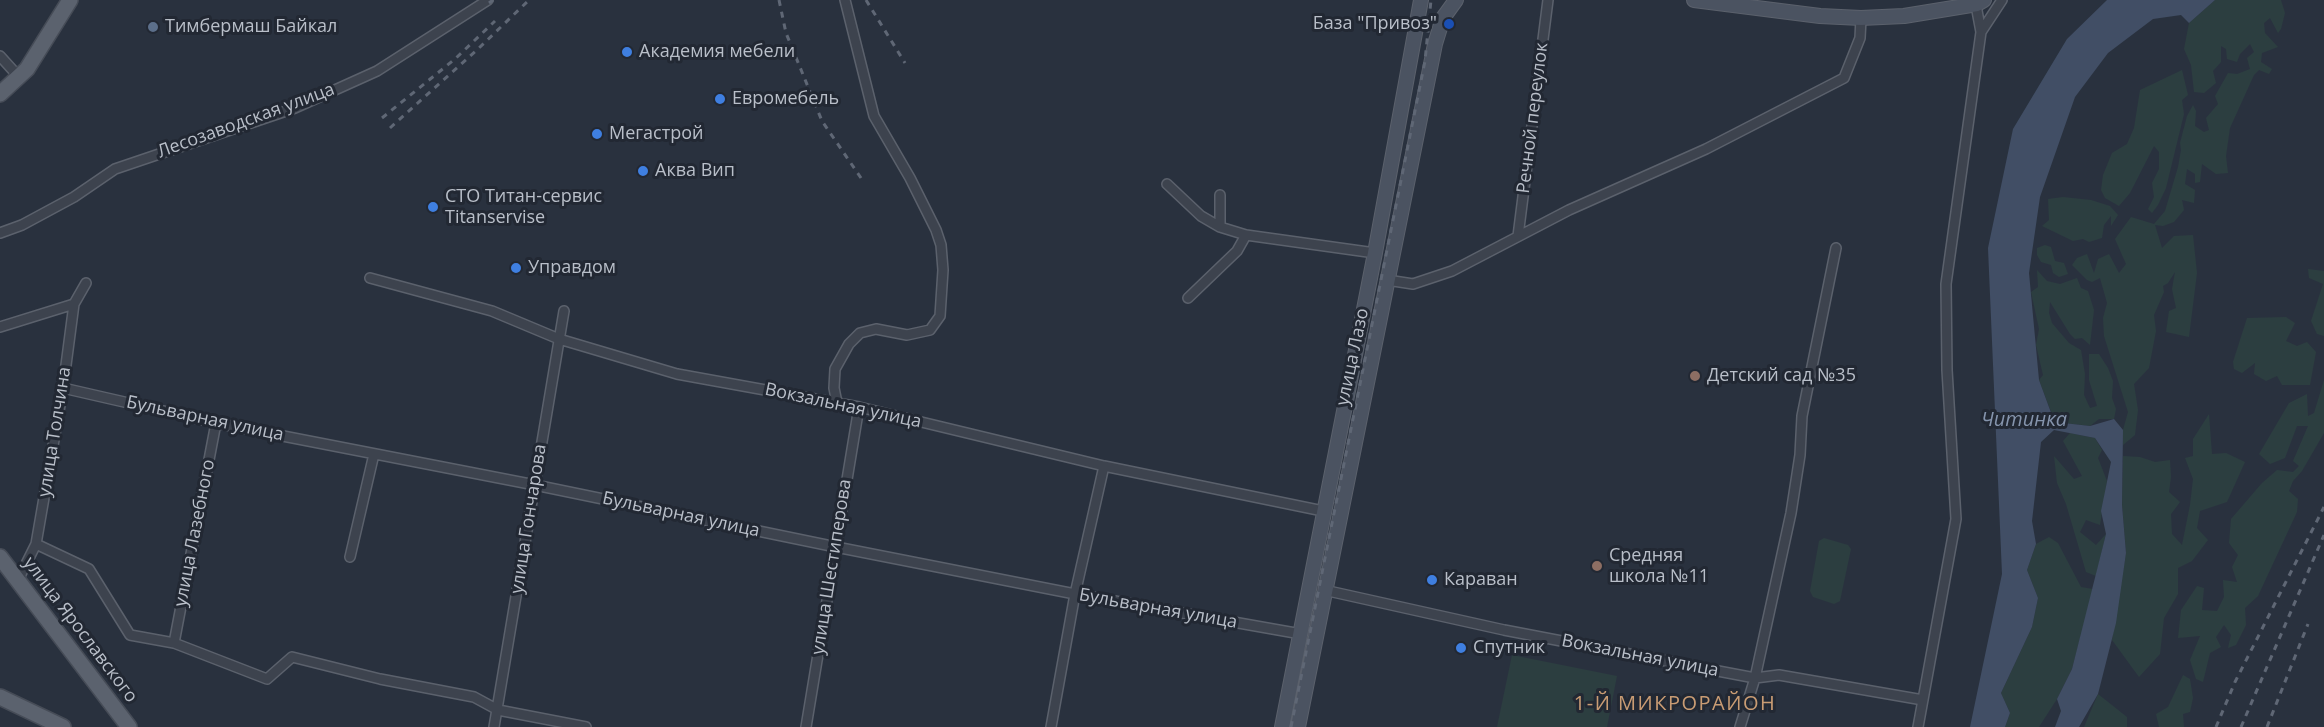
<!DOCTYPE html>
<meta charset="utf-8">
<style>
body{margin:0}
canvas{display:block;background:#29313e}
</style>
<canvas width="2324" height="727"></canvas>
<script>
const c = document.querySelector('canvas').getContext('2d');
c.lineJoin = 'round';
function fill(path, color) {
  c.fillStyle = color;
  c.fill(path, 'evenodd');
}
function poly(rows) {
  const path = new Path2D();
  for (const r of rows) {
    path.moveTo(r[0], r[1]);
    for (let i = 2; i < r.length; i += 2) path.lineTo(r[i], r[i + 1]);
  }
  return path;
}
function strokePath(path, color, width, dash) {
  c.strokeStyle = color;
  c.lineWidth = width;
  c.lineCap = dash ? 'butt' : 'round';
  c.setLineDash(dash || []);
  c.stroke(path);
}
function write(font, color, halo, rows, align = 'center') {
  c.font = font + ' "Open Sans",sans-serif';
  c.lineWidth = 6;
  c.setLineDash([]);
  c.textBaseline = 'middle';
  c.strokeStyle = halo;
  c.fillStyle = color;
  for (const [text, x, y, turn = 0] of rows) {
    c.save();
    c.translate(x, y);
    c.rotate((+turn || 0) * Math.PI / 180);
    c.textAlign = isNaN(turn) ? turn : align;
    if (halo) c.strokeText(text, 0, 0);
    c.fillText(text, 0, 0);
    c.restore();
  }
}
fill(poly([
 [2215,0,2281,0,2285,13,2281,29,2278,33,2270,18,2264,23,2265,33,2278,47,2262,53,2261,62,2272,69,2269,74,2259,70,2254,75,2230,128,2226,156,2228,173,2216,174,2202,164,2200,182,2195,183,2195,174,2187,169,2185,184,2195,190,2194,203,2182,200,2184,210,2174,222,2163,226,2155,225,2162,248,2174,236,2193,235,2197,273,2189,337,2166,332,2169,311,2176,308,2172,289,2175,272,2168,283,2163,286,2164,292,2154,315,2156,331,2149,368,2134,384,2138,410,2135,435,2123,445,2123,430,2128,412,2104,336,2103,318,2107,303,2100,278,2092,282,2087,280,2072,265,2077,258,2087,254,2094,273,2098,259,2109,254,2119,273,2126,264,2115,239,2131,217,2154,224,2165,211,2178,167,2181,150,2180,143,2187,116,2193,105,2196,111,2195,126,2204,132,2209,130,2206,118,2218,104,2215,96,2228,73,2237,74,2250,69,2247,58,2254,52,2250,44,2240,54,2237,62,2227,59,2226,49,2221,46,2221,62,2213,71,2216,83,2204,93,2194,92,2191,65,2184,49,2189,23],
 [2182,70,2188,95,2182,100,2184,114,2166,188,2158,205,2152,213,2148,209,2154,197,2152,183,2159,169,2159,152,2154,146,2130,193,2119,206,2105,198,2101,190,2103,175,2112,153,2127,144,2134,128,2140,90],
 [2063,197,2091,200,2110,206,2118,215,2111,226,2111,216,2104,225,2102,238,2089,242,2083,239,2073,241,2042,226,2049,220,2048,199],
 [2045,245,2051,247,2055,261,2064,263,2068,274,2059,277,2053,273,2051,265,2041,262,2037,255,2037,248],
 [2308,269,2324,271,2324,336,2317,334,2311,321,2323,284,2309,278],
 [2037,270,2047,281,2060,284,2077,278,2081,288,2088,291,2094,310,2090,345,2082,338,2075,339,2070,334,2050,302,2049,313,2052,323,2069,343,2081,350,2085,374,2084,395,2090,408,2097,406,2089,380,2089,354,2099,354,2108,368,2113,381,2112,398,2116,409,2114,419,2099,419,2090,426,2064,423,2053,417,2039,380,2043,375,2036,345,2039,329,2031,292,2038,287],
 [2286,317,2295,323,2286,341,2297,346,2307,342,2316,352,2310,385,2282,385,2277,376,2266,381,2254,374,2255,363,2242,373,2234,369,2233,362,2247,318],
 [2324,380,2324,433,2302,471,2293,481,2289,491,2298,499,2297,512,2258,596,2245,608,2246,625,2236,645,2228,648,2231,635,2224,625,2216,637,2221,647,2210,653,2203,682,2196,679,2190,660,2200,636,2178,638,2181,610,2197,586,2204,588,2202,610,2217,611,2224,597,2223,580,2237,582,2232,567,2238,555,2229,543,2231,519,2262,483,2277,470,2293,472,2299,466,2293,461,2308,426,2297,426,2285,458,2270,464,2259,454,2289,403,2307,394,2308,416,2314,413],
 [2209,414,2212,454,2226,453,2245,462,2227,502,2200,511,2197,528,2208,540,2192,561,2178,568,2178,594,2164,618,2160,654,2139,677,2112,640,2126,553,2122,505,2123,456,2140,457,2155,462,2170,460,2171,477,2169,492,2180,502,2171,514,2172,534,2182,545,2190,505,2193,479,2185,458,2193,456,2193,439],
 [2070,433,2095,438,2102,450,2098,458,2107,481,2100,525,2086,520,2080,532,2096,545,2106,534,2096,576,2086,572,2066,504,2057,483,2054,456,2074,479,2082,476,2063,441],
 [2049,537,2058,543,2081,587,2093,589,2072,669,2057,699,2039,727,2005,727,2010,713,2001,693,2032,627,2038,598,2027,570,2036,544],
 [1824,538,1848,545,1851,549,1840,601,1834,604,1813,597,1810,591,1819,541],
 [1512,655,1617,676,1607,727,1497,727],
 [2183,675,2190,679,2193,698,2190,712,2183,714,2184,727,2159,727,2156,714,2168,707],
 [2098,694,2127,717,2127,727,2084,727]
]), '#2c3e40');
fill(poly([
 [2107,0,2215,0,2189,23,2181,15,2153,19,2108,53,2075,97,2040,197,2029,273,2039,380,2053,418,2064,423,2090,426,2114,419,2123,430,2122,505,2126,553,2116,623,2098,694,2079,727,2055,727,2061,711,2057,699,2072,669,2106,534,2101,511,2111,462,2095,438,2054,430,2041,442,2032,521,2036,544,2027,570,2038,598,2032,627,2001,693,2010,713,2005,727,1970,727,2002,574,1988,248,2013,129,2067,39]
]), '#414e65');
const street = poly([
 [1981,32,2002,0],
 [0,56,19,77],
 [1167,184,1201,216,1220,227,1246,235,1375,253],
 [1220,195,1220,227],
 [0,233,22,225,74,197,115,169,295,108,377,71,488,0],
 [1518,236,1548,0],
 [370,278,492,311,559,339,677,374,859,407,1104,466,1323,511],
 [1387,280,1413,284,1452,271,1569,210,1706,149,1844,78,1860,38,1861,18],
 [1188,298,1237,251,1246,235],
 [0,327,74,304],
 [63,388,216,423,535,485,836,547,1075,594,1301,634],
 [837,403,834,388,835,369,849,344,860,333,876,329,907,335,930,330,940,316,943,270,941,245,936,230,910,178,874,116,845,0],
 [36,544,89,569,130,635,174,643,267,679,292,657,380,679,474,697,498,710,586,727],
 [350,557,374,454],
 [18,580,36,544,63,388,74,304,86,283],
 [1324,590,1504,630,1718,671,1755,678,1779,675,1923,700],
 [174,643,216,423],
 [494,727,564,311],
 [806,727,859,407],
 [1051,727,1075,594,1104,466],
 [1740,727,1755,678,1791,513,1800,455,1802,416,1836,248],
 [1918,727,1956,519,1947,370,1946,284,1981,32,1975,0]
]);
const secondary = poly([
 [1694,0,1820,16,1861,18,1904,16,1977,4,1984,0],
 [1282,727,1375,253,1421,0],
 [1298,727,1435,44,1443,18,1456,0]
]);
const primary = poly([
 [0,94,27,69,70,0],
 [0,557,129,727],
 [0,697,63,727]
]);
strokePath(street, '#5b616c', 12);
strokePath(secondary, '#5b616c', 16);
strokePath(primary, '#464c57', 18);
strokePath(street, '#3d434e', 9);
strokePath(secondary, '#4b5361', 14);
strokePath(primary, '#5b626e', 15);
strokePath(poly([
 [779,0,786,33,822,121,861,178],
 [866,0,905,63],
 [489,3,493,0],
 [382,118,455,59,495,21],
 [390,128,479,48,529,0],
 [1291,727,1425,61,1431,0],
 [2216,727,2235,682,2324,507],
 [2241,727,2324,535],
 [2267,727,2308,624]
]), '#5f6775', 3, [6, 6]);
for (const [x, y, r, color] of [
 [1449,24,6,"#1a4fb4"],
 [153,27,6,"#5c6f8a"],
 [627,52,6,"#3f7fe0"],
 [720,99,6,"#3f7fe0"],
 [597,134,6,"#3f7fe0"],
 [643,171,6,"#3f7fe0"],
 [433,207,6,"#3f7fe0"],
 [516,268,6,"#3f7fe0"],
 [1695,376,6,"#8d6e63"],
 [1597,566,6,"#8d6e63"],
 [1432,580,6,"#3f7fe0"],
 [1461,648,6,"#3f7fe0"]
]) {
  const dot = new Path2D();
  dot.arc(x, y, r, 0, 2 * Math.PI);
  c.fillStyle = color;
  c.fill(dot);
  strokePath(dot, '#222833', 2);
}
write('18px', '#b9bfc9', '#222833', [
 ["База \"Привоз\"",1437,24,"right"],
 ["Тимбермаш Байкал",165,27],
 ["Академия мебели",639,52],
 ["Евромебель",732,99],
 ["Мегастрой",609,134],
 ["Аква Вип",655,171],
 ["СТО Титан-сервис",445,197],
 ["Titanservise",445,218],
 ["Управдом",528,268],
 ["Детский сад №35",1707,376],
 ["Средняя",1609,556],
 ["школа №11",1609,577],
 ["Караван",1444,580],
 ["Спутник",1473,648]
], 'left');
write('18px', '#b9bfc9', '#222833', [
 ["Речной переулок",1533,118,-83],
 ["Лесозаводская улица",246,121,-20],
 ["улица Лазо",1353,357,-78],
 ["Вокзальная улица",843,406,12],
 ["Бульварная улица",205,419,12],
 ["улица Толчина",55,432,-81],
 ["Бульварная улица",681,515,12],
 ["улица Гончарова",529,519,-81],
 ["улица Лазебного",195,533,-79],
 ["улица Шестиперова",832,567,-81],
 ["Бульварная улица",1158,609,10],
 ["улица Ярославского",80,630,53],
 ["Вокзальная улица",1640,656,11]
]);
write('italic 20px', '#8594ac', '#222833', [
 ["Читинка",2024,420]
]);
c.letterSpacing = '1.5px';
write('20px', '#c99c74', '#222833', [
 ["1-Й МИКРОРАЙОН",1675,704]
]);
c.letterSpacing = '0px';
</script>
